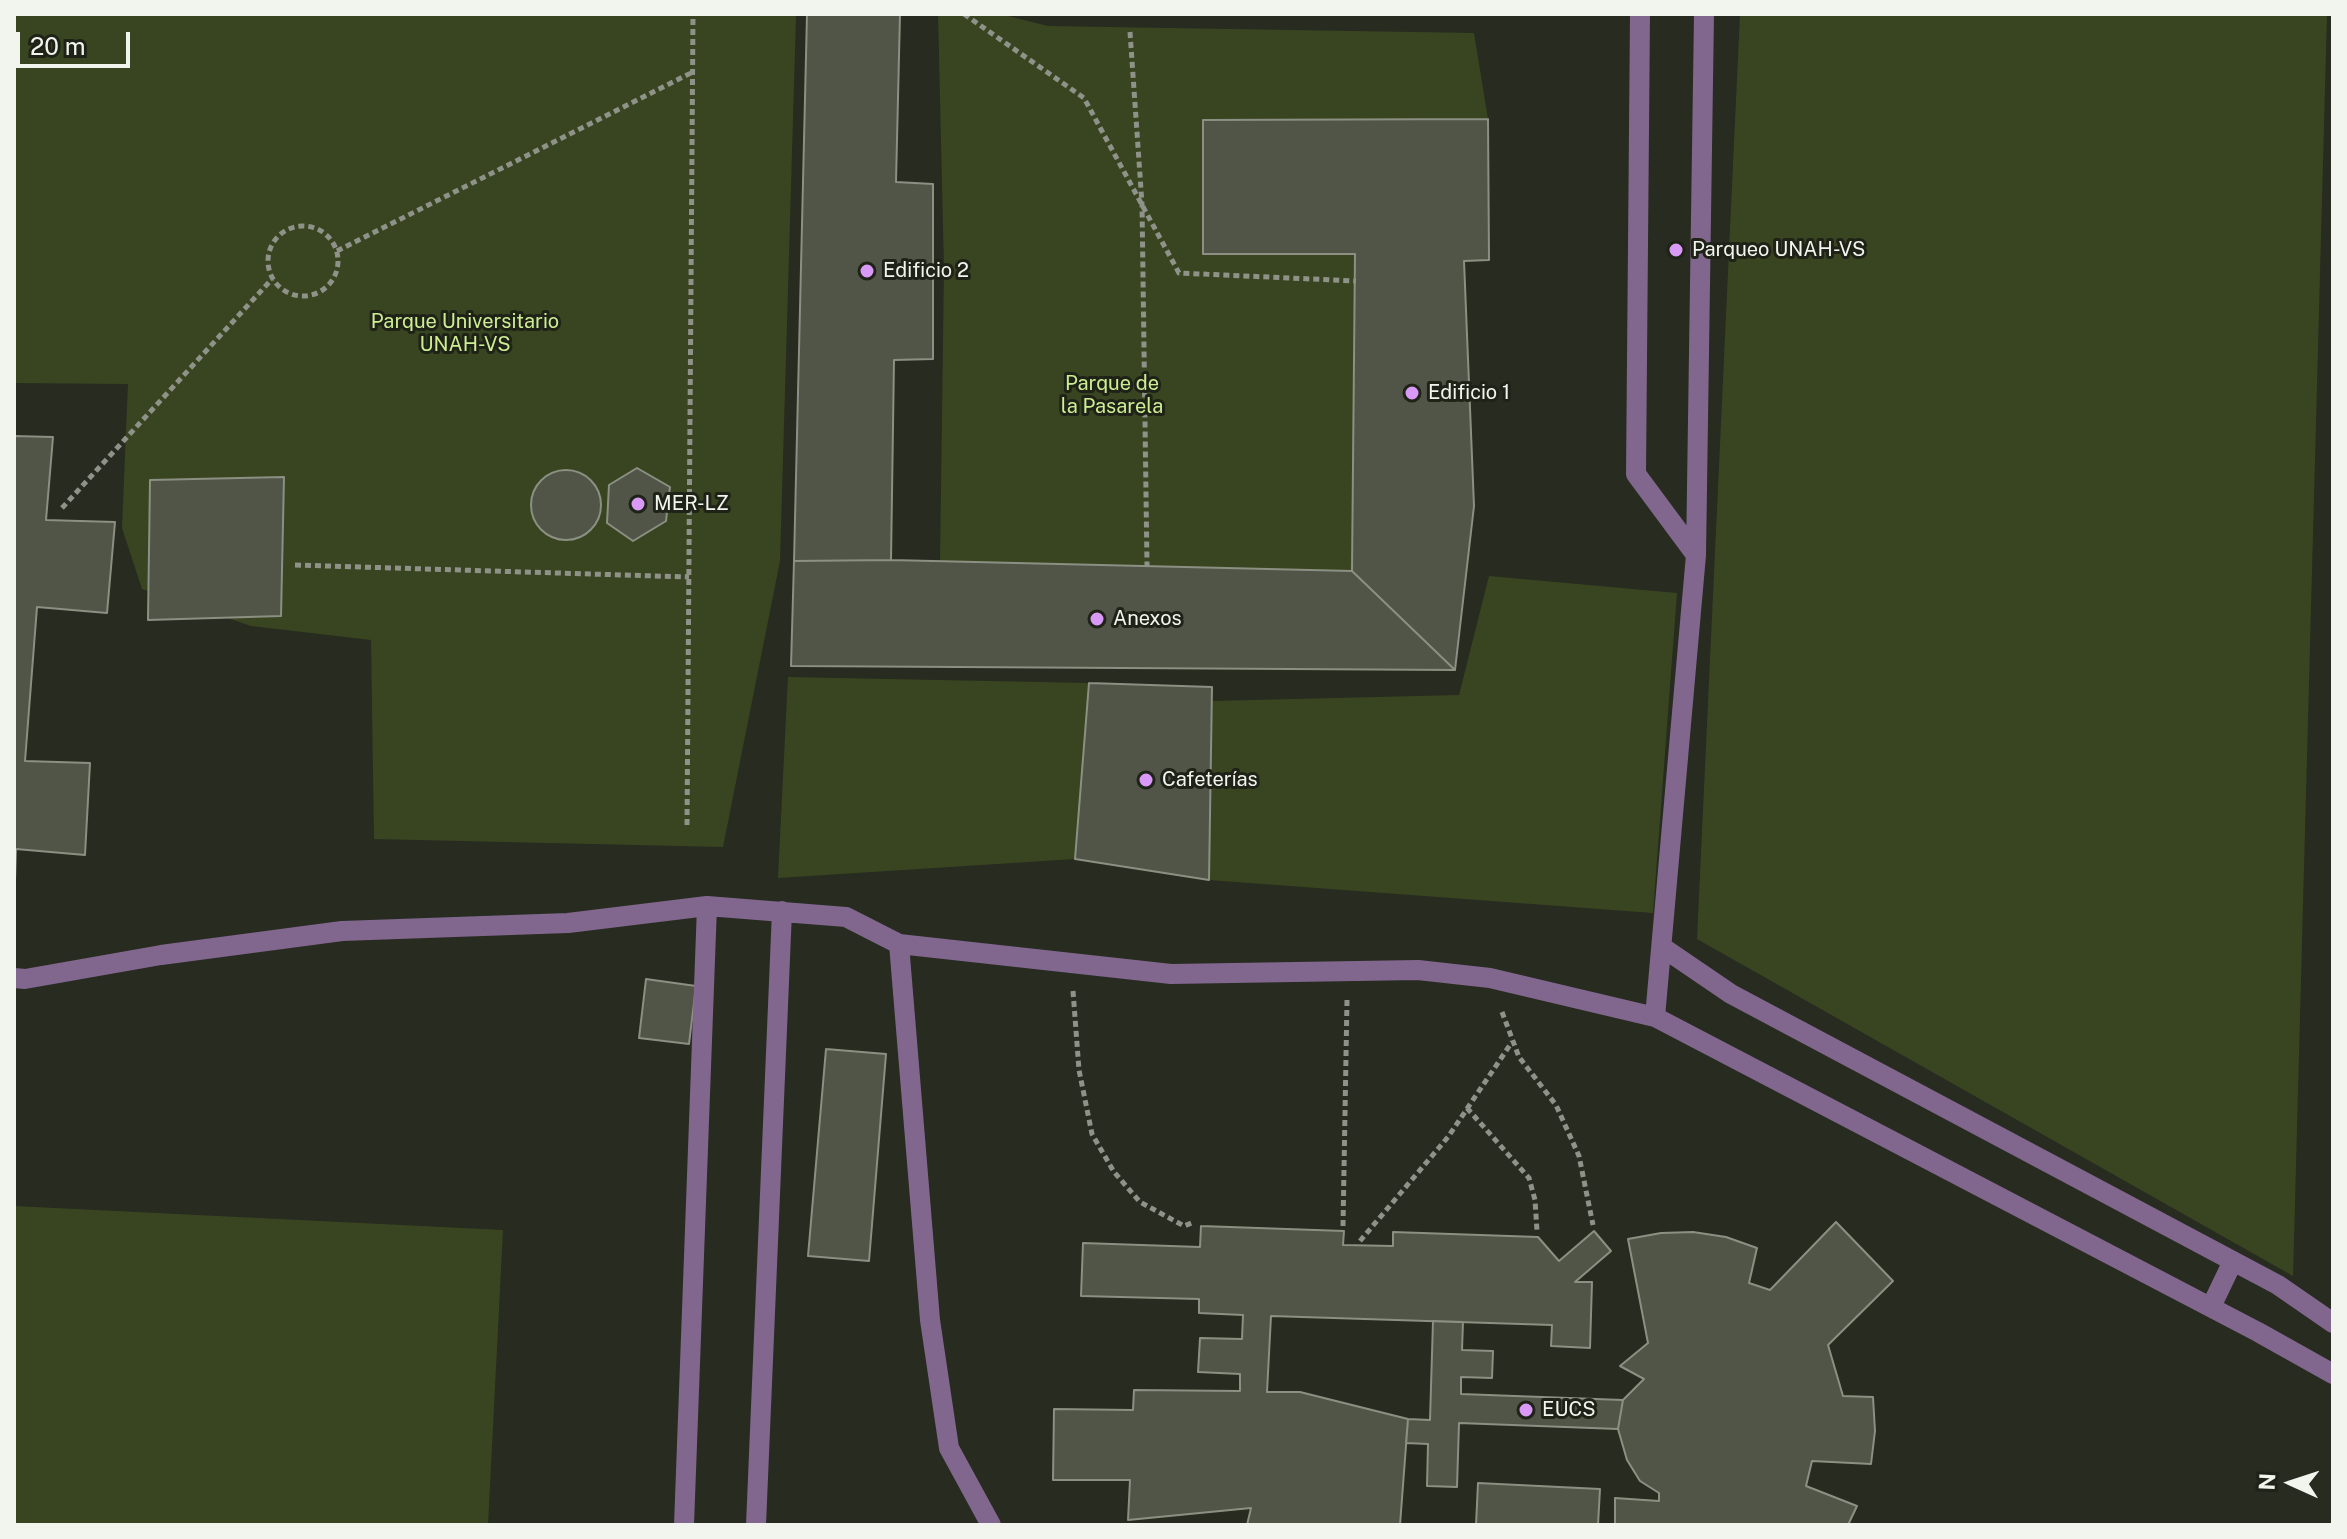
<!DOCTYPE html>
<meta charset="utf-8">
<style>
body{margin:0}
#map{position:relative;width:2347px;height:1539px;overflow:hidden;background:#272b20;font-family:"Public Sans",sans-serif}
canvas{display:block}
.frame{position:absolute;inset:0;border:16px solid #f2f5ed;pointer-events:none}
.north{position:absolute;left:2251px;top:1443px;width:80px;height:80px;-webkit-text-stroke:6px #1e2217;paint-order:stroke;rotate:273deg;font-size:22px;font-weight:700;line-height:32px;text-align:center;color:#f2f5ed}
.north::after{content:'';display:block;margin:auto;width:28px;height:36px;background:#f2f5ed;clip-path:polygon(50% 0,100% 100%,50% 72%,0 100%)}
.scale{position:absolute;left:16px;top:32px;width:114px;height:36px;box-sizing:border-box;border:4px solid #f2f5ed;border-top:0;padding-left:10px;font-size:24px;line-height:28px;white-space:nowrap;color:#f2f5ed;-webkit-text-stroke:6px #1e2217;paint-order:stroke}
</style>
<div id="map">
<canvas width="2347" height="1539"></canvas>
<div class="frame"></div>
<div class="north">N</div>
<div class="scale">20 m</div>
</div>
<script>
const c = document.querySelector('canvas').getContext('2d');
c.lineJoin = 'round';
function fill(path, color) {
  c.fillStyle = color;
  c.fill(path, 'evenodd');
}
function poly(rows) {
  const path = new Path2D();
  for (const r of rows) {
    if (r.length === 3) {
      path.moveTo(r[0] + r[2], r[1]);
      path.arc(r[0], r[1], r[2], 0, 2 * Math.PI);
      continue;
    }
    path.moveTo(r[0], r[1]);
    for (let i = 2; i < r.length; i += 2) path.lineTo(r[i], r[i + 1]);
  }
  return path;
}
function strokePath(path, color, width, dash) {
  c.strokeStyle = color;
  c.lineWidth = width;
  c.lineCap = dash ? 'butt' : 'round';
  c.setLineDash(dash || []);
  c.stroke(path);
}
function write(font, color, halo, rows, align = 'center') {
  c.font = font + ' "Public Sans",sans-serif';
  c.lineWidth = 6;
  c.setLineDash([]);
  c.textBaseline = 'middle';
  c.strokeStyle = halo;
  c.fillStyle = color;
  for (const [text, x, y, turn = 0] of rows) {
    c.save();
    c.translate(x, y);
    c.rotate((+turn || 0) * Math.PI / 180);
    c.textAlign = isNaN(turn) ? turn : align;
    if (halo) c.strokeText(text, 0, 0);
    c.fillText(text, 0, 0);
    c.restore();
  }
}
fill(poly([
 [14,14,712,14,796,16,780,561,723,847,374,839,371,640,251,626,142,589,122,528,128,384,14,383],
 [938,14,1000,14,1048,26,1474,33,1488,119,1203,120,1204,254,1355,254,1352,571,940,562,944,269],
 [1740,14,2327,14,2293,1276,1697,939],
 [1489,576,1677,593,1653,913,1209,880,1212,701,1459,695],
 [788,677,1089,683,1075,859,778,878],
 [14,1206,503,1230,488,1525,14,1525]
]), '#394521');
const building = poly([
 [807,14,900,14,896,182,933,184,933,359,894,360,891,560,794,561,807,14],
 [1488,119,1489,260,1464,261,1474,506,1455,670,1352,571,1355,254,1203,254,1203,120,1488,119],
 [14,436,53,437,46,520,115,522,107,613,37,607,25,761,90,763,85,855,16,849,14,912,14,436],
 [637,468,670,487,666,521,633,541,607,523,609,485,637,468],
 [566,505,35],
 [284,477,281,616,148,620,150,480,284,477],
 [891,560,1352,571,1455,670,791,666,794,561,891,560],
 [1089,683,1212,687,1209,880,1075,859,1089,683],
 [646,979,696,986,689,1044,639,1038,646,979],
 [826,1049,886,1054,869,1261,808,1256,826,1049],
 [1836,1222,1893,1281,1828,1345,1843,1396,1873,1397,1875,1431,1871,1464,1812,1461,1806,1486,1857,1506,1848,1525,1615,1525,1615,1498,1659,1501,1659,1493,1640,1481,1627,1460,1618,1429,1623,1400,1644,1379,1620,1366,1648,1343,1628,1239,1661,1233,1693,1232,1726,1237,1757,1248,1749,1283,1770,1290,1836,1222],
 [1201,1226,1344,1231,1343,1245,1393,1246,1393,1232,1538,1237,1559,1261,1594,1231,1611,1251,1575,1282,1592,1282,1590,1348,1551,1346,1552,1325,1271,1316,1267,1392,1300,1392,1408,1419,1400,1525,1247,1525,1251,1508,1128,1520,1130,1480,1053,1480,1054,1409,1133,1410,1134,1390,1240,1391,1240,1374,1198,1372,1200,1338,1242,1339,1243,1315,1199,1313,1199,1299,1081,1296,1083,1243,1200,1247,1201,1226],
 [1433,1321,1463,1322,1462,1350,1493,1351,1492,1378,1461,1377,1461,1394,1623,1400,1618,1429,1459,1423,1457,1487,1427,1486,1428,1444,1406,1443,1408,1419,1430,1420,1433,1321],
 [1478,1483,1600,1489,1598,1525,1476,1525,1478,1483]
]);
fill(building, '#505548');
strokePath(building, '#8b9082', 2);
strokePath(poly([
 [964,14,1084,98,1179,273,1356,281],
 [1130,32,1142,204,1147,566],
 [303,261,35],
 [337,251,693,72],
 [62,508,272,279],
 [295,565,689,577],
 [687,825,693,14],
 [1073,991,1079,1070,1092,1134,1114,1172,1140,1202,1184,1226,1194,1222],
 [1502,1012,1519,1057,1556,1105,1579,1156,1593,1225],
 [1467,1108,1529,1178,1535,1200,1537,1231],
 [1343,1226,1347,1000],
 [1360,1241,1448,1137,1512,1042]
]), '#8e9288', 5, [6, 4]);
strokePath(poly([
 [1640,14,1636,474,1696,555],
 [899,944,930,1320,949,1448,991,1525],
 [1662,947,1731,994,2278,1285,2333,1323],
 [14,978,25,979,161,955,342,931,568,923,707,906,846,917,899,944,1171,974,1418,970,1490,978,1655,1017,2258,1332,2333,1374],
 [1655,1017,1696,555,1704,14],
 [2211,1307,2233,1261],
 [684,1525,707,906],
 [756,1525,782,911]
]), '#81668e', 20);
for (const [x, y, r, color] of [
 [1676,250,8,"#d99af7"],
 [867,271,8,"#d99af7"],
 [1412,393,8,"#d99af7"],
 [638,504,8,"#d99af7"],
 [1097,619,8,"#d99af7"],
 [1146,780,8,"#d99af7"],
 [1526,1410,8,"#d99af7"]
]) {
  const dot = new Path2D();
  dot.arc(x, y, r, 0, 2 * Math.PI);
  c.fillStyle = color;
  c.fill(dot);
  strokePath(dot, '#1e2217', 3);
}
write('20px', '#f2f5ed', '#1e2217', [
 ["Parqueo UNAH-VS",1692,250],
 ["Edificio 2",883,271],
 ["Edificio 1",1428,393],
 ["MER-LZ",654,504],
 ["Anexos",1113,619],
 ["Cafeterías",1162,780],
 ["EUCS",1542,1410]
], 'left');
write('20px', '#ceed92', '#1e2217', [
 ["Parque Universitario",465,322],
 ["UNAH-VS",465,345],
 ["Parque de",1112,384],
 ["la Pasarela",1112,407]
]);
</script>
